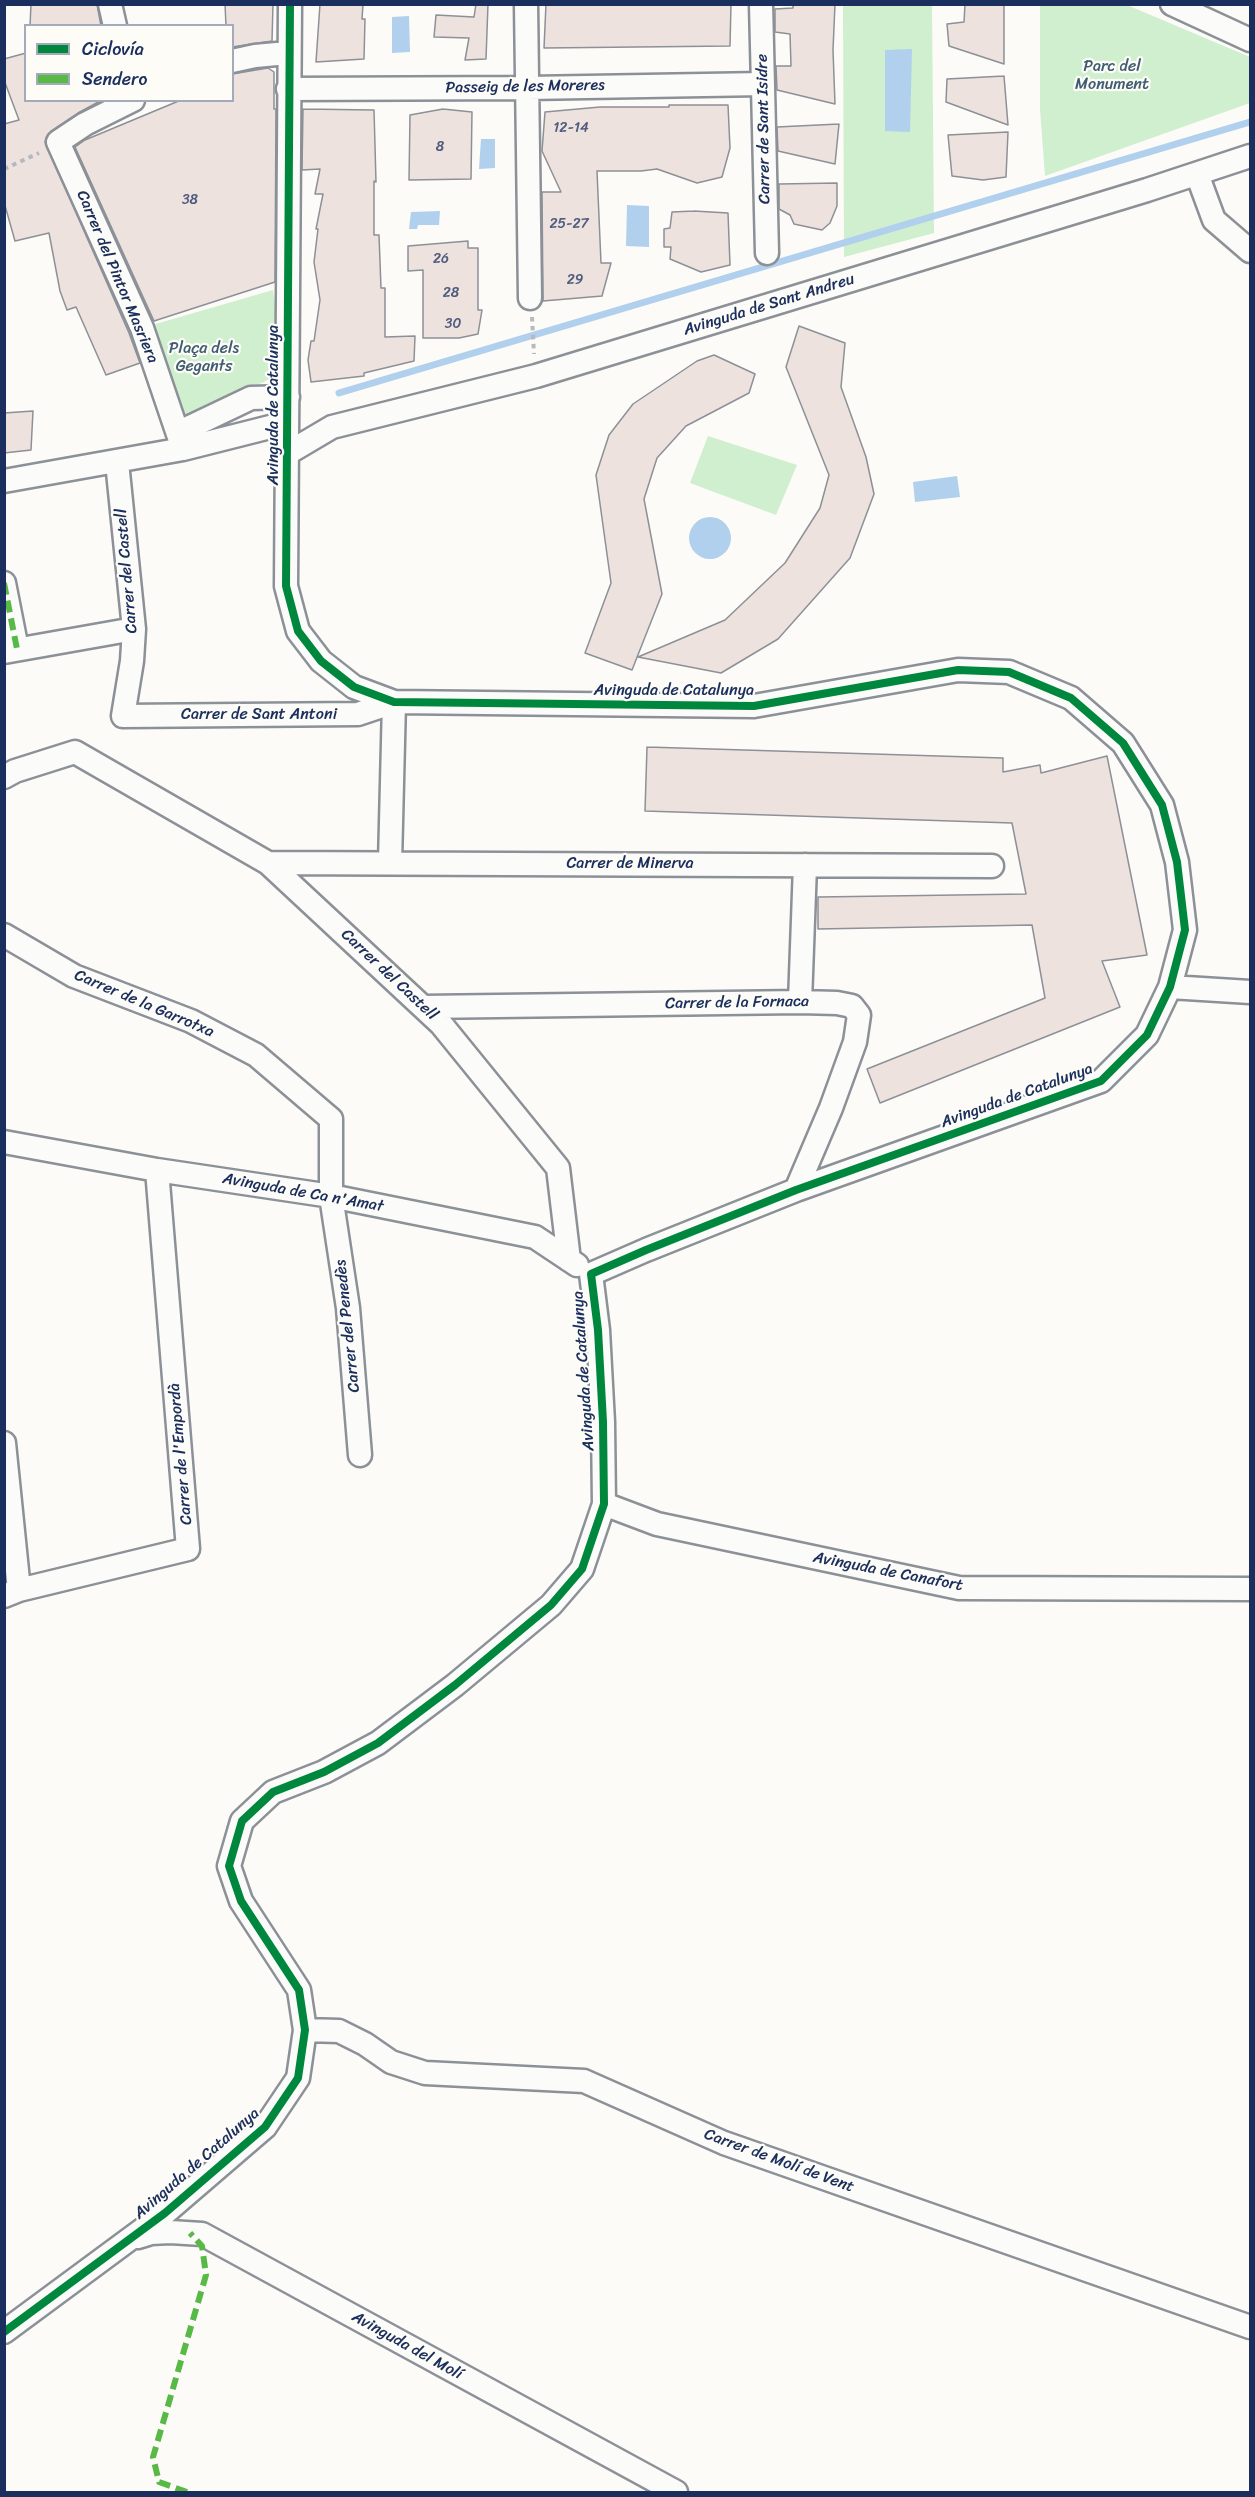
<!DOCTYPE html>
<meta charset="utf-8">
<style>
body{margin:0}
#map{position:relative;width:1255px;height:2497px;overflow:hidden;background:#fcfbf8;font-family:Sriracha,sans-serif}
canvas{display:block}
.frame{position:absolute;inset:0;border:6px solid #1b2f5e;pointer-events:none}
.legend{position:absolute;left:24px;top:24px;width:210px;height:78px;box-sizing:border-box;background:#fdfcf7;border:2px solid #a3aaba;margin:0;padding:8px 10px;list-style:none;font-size:18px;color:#1b2f5e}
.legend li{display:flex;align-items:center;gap:12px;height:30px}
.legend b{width:30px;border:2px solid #a3aaba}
</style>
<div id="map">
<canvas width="1255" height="2497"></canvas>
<div class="frame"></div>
<ul class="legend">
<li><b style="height:8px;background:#00873e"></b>Ciclovía</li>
<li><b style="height:8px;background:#58b947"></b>Sendero</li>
</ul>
</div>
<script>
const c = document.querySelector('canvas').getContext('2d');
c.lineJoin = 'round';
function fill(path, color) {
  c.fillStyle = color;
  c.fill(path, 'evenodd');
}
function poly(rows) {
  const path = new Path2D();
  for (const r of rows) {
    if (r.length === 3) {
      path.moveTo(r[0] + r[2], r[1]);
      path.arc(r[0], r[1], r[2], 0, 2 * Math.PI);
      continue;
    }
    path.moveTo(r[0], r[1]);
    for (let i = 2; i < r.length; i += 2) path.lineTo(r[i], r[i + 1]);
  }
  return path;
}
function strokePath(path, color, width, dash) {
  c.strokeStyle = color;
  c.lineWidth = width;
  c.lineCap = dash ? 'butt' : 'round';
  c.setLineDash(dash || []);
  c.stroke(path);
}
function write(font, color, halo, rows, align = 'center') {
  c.font = font + ' Sriracha,sans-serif';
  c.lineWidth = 4.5;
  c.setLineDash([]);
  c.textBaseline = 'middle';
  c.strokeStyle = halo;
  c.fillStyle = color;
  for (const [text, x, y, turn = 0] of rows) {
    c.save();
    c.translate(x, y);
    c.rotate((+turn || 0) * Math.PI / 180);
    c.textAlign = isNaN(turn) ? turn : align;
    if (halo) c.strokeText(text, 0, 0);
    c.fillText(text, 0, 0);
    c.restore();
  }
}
fill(poly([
 [843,5,932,5,934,233,844,257],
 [1040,5,1127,5,1250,57,1250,103,1045,176,1040,109],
 [273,290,281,355,270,379,179,421,142,328],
 [708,436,797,465,776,515,690,483]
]), '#cfefce');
fill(poly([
 [409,16,410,52,392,53,392,17],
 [912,49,910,132,885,131,885,50],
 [481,139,495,139,495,168,479,169],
 [627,205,649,206,649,247,626,246],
 [440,211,439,225,418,225,417,229,409,229,411,212],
 [957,476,960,497,915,502,913,482],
 [710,538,21]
]), '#b0d0ee');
strokePath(poly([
 [339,393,1250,122]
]), '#b0d0ee', 7);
const building = poly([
 [31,4,97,4,101,26,30,26,31,4],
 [225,4,273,4,272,41,232,47,232,26,226,26,225,4],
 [320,4,363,4,362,19,365,19,364,59,316,62,320,4],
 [476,4,488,4,486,59,465,60,469,38,434,37,436,15,474,17,476,4],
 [546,4,731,4,730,46,544,48,546,4],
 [793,4,835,4,833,50,835,104,777,90,776,66,791,66,790,34,775,32,775,9,793,8,793,4],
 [965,4,1004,4,1004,64,949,46,947,24,964,22,965,4],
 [26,53,26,100,102,100,78,113,51,131,45,142,129,333,140,363,106,375,76,307,67,310,60,291,49,233,15,241,4,202,4,124,19,120,4,80,4,59,26,53],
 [268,68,274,72,274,109,276,109,275,282,154,321,75,147,85,140,181,100,232,100,232,74,268,68],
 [1004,76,1008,125,946,102,947,79,1004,76],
 [669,105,728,105,730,148,722,177,697,183,657,169,641,171,597,171,601,263,611,263,602,296,543,301,542,192,561,192,542,151,545,112,600,107,669,107,669,105],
 [303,109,374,110,376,182,374,181,374,235,379,235,381,288,385,288,385,337,415,336,414,361,364,373,364,376,311,382,308,360,311,341,314,341,320,300,314,262,318,229,316,229,323,194,315,194,320,169,302,170,303,109],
 [443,109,472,112,471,179,409,180,410,115,443,109],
 [839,124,835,164,778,151,777,127,839,124],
 [1008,132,1006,177,983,180,952,176,948,135,1008,132],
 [837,183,837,206,830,223,822,230,794,224,790,215,779,209,779,184,837,183],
 [694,211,728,213,730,265,701,272,670,259,671,247,664,247,664,229,670,228,672,212,694,211],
 [468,241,468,248,478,248,478,310,482,310,478,334,459,338,423,338,423,270,408,271,408,246,468,241],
 [799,326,845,343,841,387,866,457,874,494,850,558,778,639,721,673,638,657,725,620,785,563,820,508,829,475,786,367,799,326],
 [714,355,755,374,749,393,686,426,657,458,644,499,662,594,632,670,585,653,611,583,596,475,609,435,633,404,697,361,714,355],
 [33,411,31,450,4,453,4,413,33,411],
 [647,747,1003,758,1003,772,1040,765,1041,773,1107,756,1147,955,1102,961,1120,1007,880,1103,867,1069,1045,998,1032,925,818,929,818,897,1026,894,1012,823,645,811,647,747]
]);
fill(building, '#eee2df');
strokePath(building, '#8c9097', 1.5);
const minor = poly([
 [110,4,115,26],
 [290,4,286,586,298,631,321,661,354,687,394,702,754,706,958,670,1009,672,1071,698,1123,743,1162,805,1177,862,1185,930,1170,987,1147,1035,1101,1081,796,1190,646,1250,591,1274],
 [526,4,530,298],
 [761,4,767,253],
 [1172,4,1250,40],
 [232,61,255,56,288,53],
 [288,89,528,88,763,84],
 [133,100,85,124,58,142,142,328,183,449],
 [1197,174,1214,220,1250,251],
 [183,449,188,428,251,398,288,397],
 [288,453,332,427,536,376,1147,190,1250,156],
 [117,462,134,629,132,661,123,716,358,714,394,702,390,863],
 [4,481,183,449,286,423],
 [4,583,17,649],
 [4,652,134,629],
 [4,777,15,771,75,752,268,863,441,1024,558,1168,569,1260],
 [268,863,992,866],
 [4,935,74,976,191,1021,256,1055,331,1119,331,1196,348,1308,360,1455],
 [1170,987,1250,992],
 [800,1002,805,865],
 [423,1007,800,1002,837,1003,852,1006,859,1015,855,1042,831,1108,796,1190],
 [4,1142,157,1170,331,1196,535,1237,577,1265],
 [4,1443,19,1590],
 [604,1504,657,1524,959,1588,1250,1589],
 [4,1596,19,1590,188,1549,157,1170],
 [305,2030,339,2031,365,2044,391,2062,425,2073,584,2081,724,2143,1250,2327],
 [138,2237,151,2233,170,2232,202,2234,676,2492],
 [4,2332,165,2213,265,2127,298,2078,305,2030,299,1990,241,1901,229,1866,242,1821,273,1792,324,1772,378,1743,455,1685,551,1605,582,1569,604,1504,603,1422,598,1330,591,1274]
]);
strokePath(minor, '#8c9097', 27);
strokePath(poly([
 [4,169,39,153],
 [532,317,534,354]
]), '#b6b9bd', 4, [4.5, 4.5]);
strokePath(minor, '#fbfbf9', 22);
strokePath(poly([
 [4,583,17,649],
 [187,2492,159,2482,153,2457,206,2275,202,2246,190,2233]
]), '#58b947', 6, [12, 6]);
strokePath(poly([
 [4,2332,165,2213,265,2127,298,2078,305,2030,299,1990,241,1901,229,1866,242,1821,273,1792,324,1772,378,1743,455,1685,551,1605,582,1569,604,1504,603,1422,598,1330,591,1274,646,1250,796,1190,1101,1081,1147,1035,1170,987,1185,930,1177,862,1162,805,1123,743,1071,698,1009,672,958,670,754,706,394,702,354,687,321,661,298,631,286,586,290,4]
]), '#00873e', 8);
write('14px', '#505c7e', null, [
 ["12-14",571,128],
 ["8",440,147],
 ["38",190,200],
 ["25-27",569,224],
 ["26",441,259],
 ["29",575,280],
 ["28",451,293],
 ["30",453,324]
]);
write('16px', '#3f5d72', '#fdfcf7', [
 ["Parc del",1112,67],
 ["Monument",1112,85],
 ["Plaça dels",204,349],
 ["Gegants",204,367]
]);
write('16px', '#1b2f5e', '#fdfcf7', [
 ["Passeig de les Moreres",525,87,-1],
 ["Carrer de Sant Isidre",764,129,-91],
 ["Carrer del Pintor Masriera",117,277,67],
 ["Avinguda de Sant Andreu",769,305,-17],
 ["Avinguda de Catalunya",274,405,-90],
 ["Carrer del Castell",127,571,-95],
 ["Avinguda de Catalunya",674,691],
 ["Carrer de Sant Antoni",259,715],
 ["Carrer de Minerva",630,864],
 ["Carrer del Castell",389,975,43],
 ["Carrer de la Fornaca",737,1003,-1],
 ["Carrer de la Garrotxa",144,1004,23],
 ["Avinguda de Catalunya",1017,1096,-20],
 ["Avinguda de Ca n'Amat",303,1193,10],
 ["Carrer del Penedès",348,1326,-96],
 ["Avinguda de Catalunya",584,1371,-94],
 ["Carrer de l'Empordà",181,1454,-95],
 ["Avinguda de Canafort",888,1572,11],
 ["Carrer de Molí de Vent",779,2161,20],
 ["Avinguda de Catalunya",197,2164,-41],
 ["Avinguda del Molí",407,2346,29]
]);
</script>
